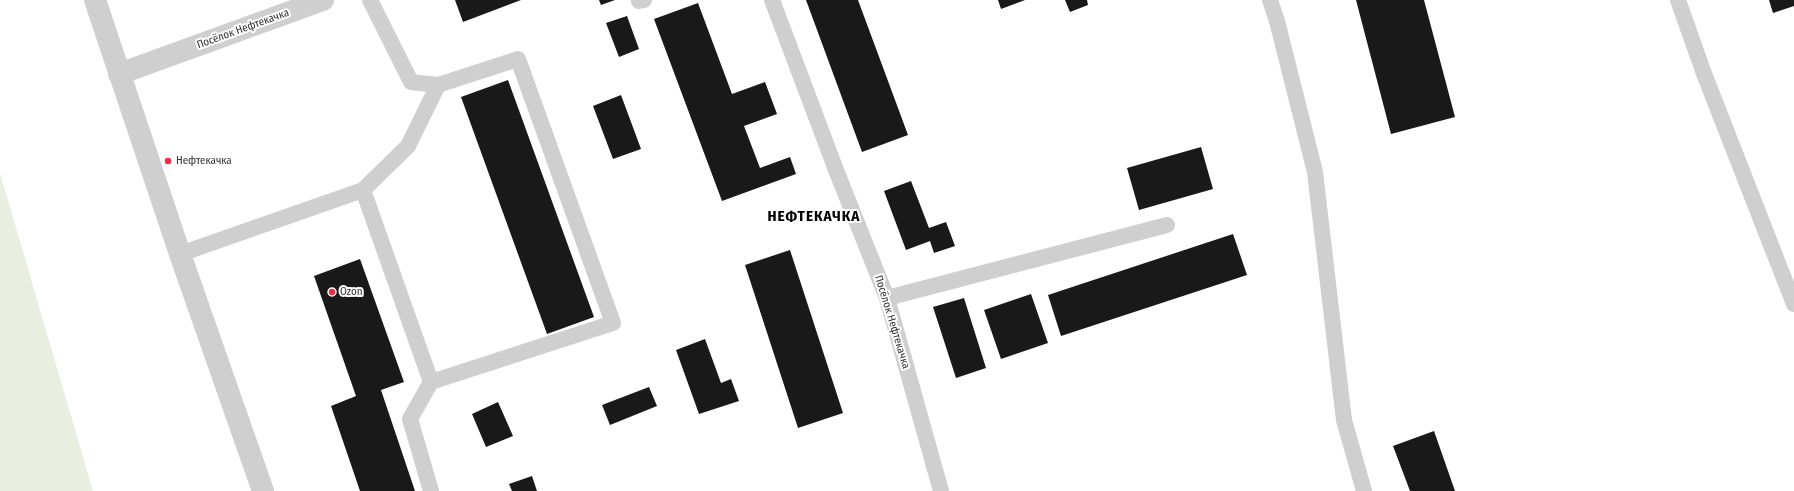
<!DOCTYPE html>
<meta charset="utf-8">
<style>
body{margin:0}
canvas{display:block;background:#fff}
</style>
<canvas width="1794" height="491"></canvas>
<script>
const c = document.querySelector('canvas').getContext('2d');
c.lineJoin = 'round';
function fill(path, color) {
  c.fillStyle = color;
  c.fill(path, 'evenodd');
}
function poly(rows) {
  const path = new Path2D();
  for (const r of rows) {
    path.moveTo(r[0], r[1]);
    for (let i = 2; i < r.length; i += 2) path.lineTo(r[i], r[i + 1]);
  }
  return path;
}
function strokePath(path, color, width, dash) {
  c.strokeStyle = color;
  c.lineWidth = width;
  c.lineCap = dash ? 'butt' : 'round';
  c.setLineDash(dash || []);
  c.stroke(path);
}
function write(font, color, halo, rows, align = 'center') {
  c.font = font + ' "Fira Sans Condensed",sans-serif';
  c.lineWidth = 4;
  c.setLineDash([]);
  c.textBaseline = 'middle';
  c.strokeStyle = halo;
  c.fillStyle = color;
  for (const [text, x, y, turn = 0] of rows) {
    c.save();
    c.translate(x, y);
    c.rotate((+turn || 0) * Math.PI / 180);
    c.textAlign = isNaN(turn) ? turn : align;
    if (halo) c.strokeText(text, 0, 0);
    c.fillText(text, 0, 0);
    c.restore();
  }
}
fill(poly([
 [0,173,93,491,0,491]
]), '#e9efe0');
fill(poly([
 [455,0,521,0,463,22],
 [599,0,615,0,601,5],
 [806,0,858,0,908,135,862,152],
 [998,0,1025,0,1001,9],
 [1065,0,1087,0,1088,5,1070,12],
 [1356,0,1424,0,1455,117,1391,134],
 [1769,0,1794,0,1794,6,1773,13],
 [698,3,732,94,765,82,777,114,744,126,760,168,790,157,796,174,722,201,654,19],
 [627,16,639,49,619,57,606,23],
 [508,80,594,317,547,334,461,97],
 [621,95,641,149,613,159,593,106],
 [1201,147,1213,189,1139,210,1127,168],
 [911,181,929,228,946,222,955,246,934,253,930,241,906,250,884,191],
 [1233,234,1247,275,1061,336,1048,295],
 [790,250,843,413,798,428,745,265],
 [360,259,404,382,381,390,415,491,360,491,331,406,356,396,314,276],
 [1031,294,1048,343,1001,359,984,310],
 [964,298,986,368,956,378,933,307],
 [705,339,721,383,731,379,739,401,699,414,676,350],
 [649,387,657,406,610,425,602,405],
 [498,402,513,436,486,447,472,414],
 [1434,431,1455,491,1410,491,1393,446],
 [532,476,537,491,512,491,509,484]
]), '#191919');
strokePath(poly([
 [370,0,411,82,438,85],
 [772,0,836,170,887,298,941,491],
 [1270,0,1277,21,1315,172,1344,420,1364,491],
 [1678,0,1703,71,1794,304],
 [639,1,644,0],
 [363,190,408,146,438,85,518,59,613,323,431,382],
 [180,254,363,190,431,382,410,419,431,491],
 [887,298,1167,225]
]), '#cfcfcf', 16);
strokePath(poly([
 [95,0,180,254,263,491],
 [119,74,323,0]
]), '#cfcfcf', 22);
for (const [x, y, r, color] of [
 [168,161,4,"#f02d40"],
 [332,292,4,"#f02d40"]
]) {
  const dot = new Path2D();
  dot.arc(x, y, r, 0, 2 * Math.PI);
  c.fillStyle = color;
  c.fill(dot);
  strokePath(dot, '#fff', 1.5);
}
write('11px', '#323232', '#fff', [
 ["Посёлок Нефтекачка",243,29,-20],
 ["Посёлок Нефтекачка",892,322,73]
]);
write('11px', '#323232', '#fff', [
 ["Нефтекачка",176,161],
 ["Ozon",340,292]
], 'left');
c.letterSpacing = '1px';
write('bold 15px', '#000', '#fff', [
 ["НЕФТЕКАЧКА",814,217]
]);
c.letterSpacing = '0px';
</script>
